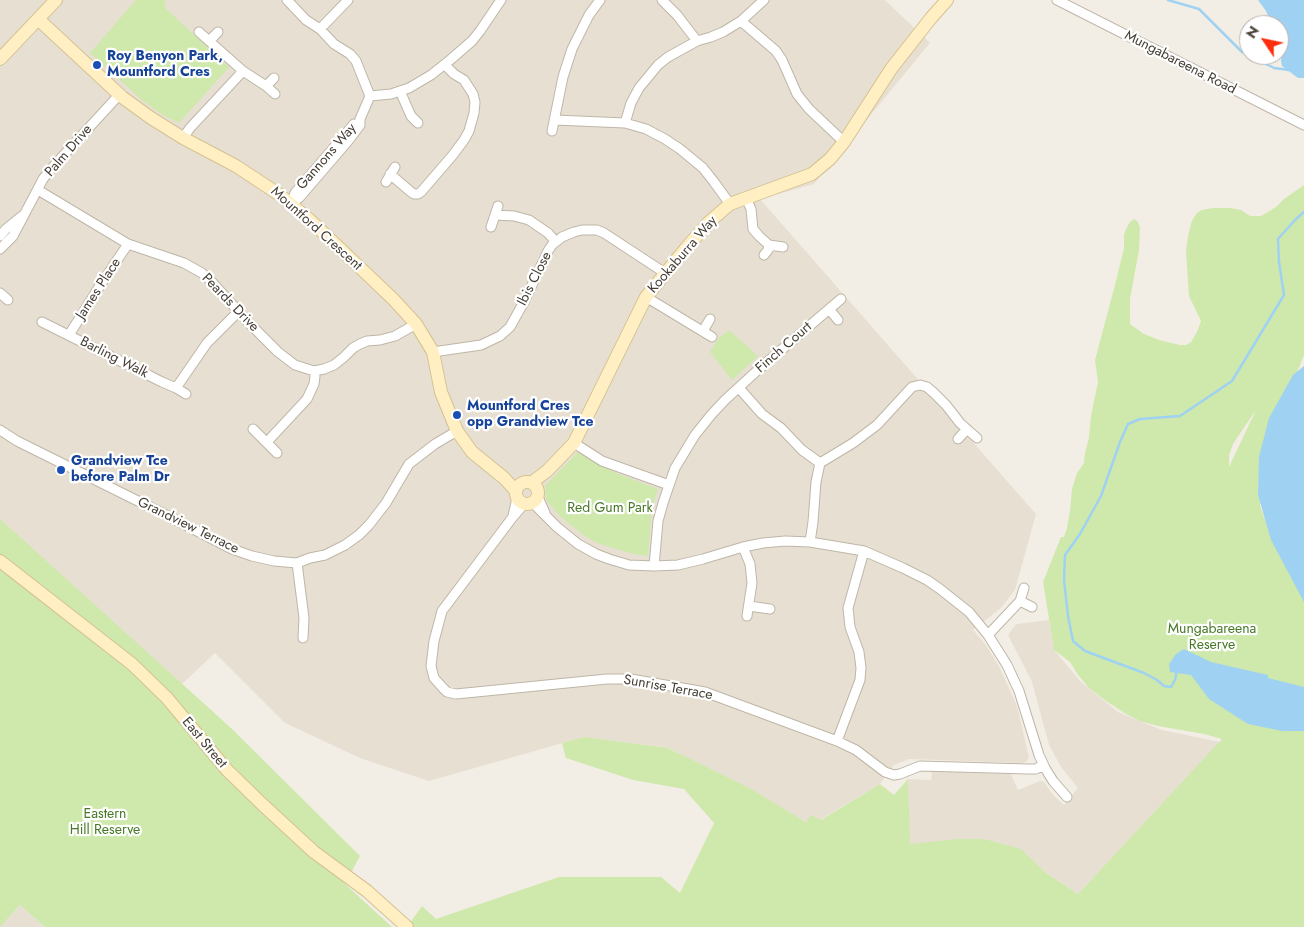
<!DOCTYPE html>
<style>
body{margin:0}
#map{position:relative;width:1304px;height:927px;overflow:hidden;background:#f3eee5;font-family:Jost,sans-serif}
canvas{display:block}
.north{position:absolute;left:1239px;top:15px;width:50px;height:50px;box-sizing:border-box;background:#fff;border:1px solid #b5b2ae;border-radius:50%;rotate:304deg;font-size:14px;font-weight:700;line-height:20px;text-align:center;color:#453e34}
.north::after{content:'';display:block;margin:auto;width:18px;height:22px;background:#ff2e0f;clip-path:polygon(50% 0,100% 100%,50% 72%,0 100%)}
</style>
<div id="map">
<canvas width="1304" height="927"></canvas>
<div class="north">N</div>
</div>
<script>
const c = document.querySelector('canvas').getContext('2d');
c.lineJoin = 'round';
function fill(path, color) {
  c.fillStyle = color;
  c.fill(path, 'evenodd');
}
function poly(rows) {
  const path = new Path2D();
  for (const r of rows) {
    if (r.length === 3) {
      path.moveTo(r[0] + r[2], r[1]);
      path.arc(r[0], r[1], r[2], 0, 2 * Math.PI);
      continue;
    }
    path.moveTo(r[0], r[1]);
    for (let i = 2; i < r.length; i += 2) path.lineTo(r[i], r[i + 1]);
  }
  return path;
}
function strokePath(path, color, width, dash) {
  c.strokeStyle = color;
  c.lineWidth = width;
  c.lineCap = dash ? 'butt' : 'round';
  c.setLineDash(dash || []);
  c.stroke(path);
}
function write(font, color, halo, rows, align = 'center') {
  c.font = font + ' Jost,sans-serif';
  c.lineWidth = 4.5;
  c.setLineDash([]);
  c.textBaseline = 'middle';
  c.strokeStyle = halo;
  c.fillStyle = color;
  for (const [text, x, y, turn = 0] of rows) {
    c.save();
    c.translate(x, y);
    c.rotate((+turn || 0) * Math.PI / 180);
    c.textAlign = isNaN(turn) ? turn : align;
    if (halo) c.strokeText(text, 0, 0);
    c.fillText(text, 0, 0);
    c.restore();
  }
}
fill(poly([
 [0,0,885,0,930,43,814,184,760,199,1036,514,1015,590,1001,608,973,630,986,645,1000,668,1017,706,1029,757,1026,762,1022,763,909,759,894,765,880,784,820,820,807,822,669,748,584,737,429,781,360,758,285,723,215,653,182,684,0,522],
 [1049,620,1054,650,1080,681,1118,712,1162,730,1220,742,1078,894,1046,873,1020,849,909,844,908,779,931,780,932,771,1011,774,1018,790,1040,781,1044,782,1054,796,1064,805,1078,788,1061,767,1049,745,1032,682,1008,635,1016,624],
 [20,905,45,927,0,927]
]), '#e7e0d2');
fill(poly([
 [136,0,164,0,166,2,164,7,229,67,179,123,163,115,143,101,90,53],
 [1304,185,1304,355,1266,449,1260,506,1273,541,1304,582,1304,927,407,927,422,906,436,919,559,877,661,877,680,893,714,823,684,789,633,780,566,758,562,743,584,737,668,748,751,789,806,822,811,815,821,820,880,784,894,795,908,779,910,844,958,839,984,839,1021,849,1046,873,1078,894,1222,739,1204,734,1158,726,1140,721,1126,714,1106,701,1089,688,1078,675,1070,662,1054,650,1043,582,1061,537,1064,537,1067,528,1070,511,1072,489,1077,473,1084,463,1085,453,1089,438,1091,416,1098,382,1095,360,1116,281,1124,248,1124,235,1126,229,1130,222,1134,219,1138,222,1140,228,1139,250,1130,299,1130,324,1144,334,1159,340,1180,345,1186,345,1191,342,1197,332,1201,321,1189,296,1186,252,1188,236,1191,224,1193,219,1197,213,1202,210,1213,208,1230,208,1241,210,1250,216,1261,216,1276,207,1284,199],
 [1255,411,1255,412,1229,467,1229,455,1233,444],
 [729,330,758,356,732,380,710,352,719,338],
 [579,452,600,465,616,473,658,489,655,498,651,519,648,556,633,554,597,543,585,536,572,526,559,515,546,500,545,486,575,455],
 [0,519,231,728,360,856,345,884,392,927,45,927,20,905,0,927]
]), '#cfe8ac');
fill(poly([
 [1258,0,1304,0,1304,78,1298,78,1282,66,1281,61,1281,45,1279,38,1279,25,1272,25,1266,11],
 [1304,366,1304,602,1271,540,1258,495,1259,457,1269,418,1293,375],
 [1184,649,1211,662,1268,675,1268,678,1304,687,1304,731,1282,731,1248,724,1209,699,1191,675,1170,672,1169,664,1176,654]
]), '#9fd2f2');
strokePath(poly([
 [1168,0,1199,9,1242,52,1274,68,1289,70],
 [1177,670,1175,680,1171,687,1164,686,1157,680,1144,673,1085,651,1073,641,1068,616,1064,580,1065,555,1080,534,1101,496,1120,442,1128,424,1140,419,1180,416,1232,381,1284,295,1279,262,1278,239,1295,220,1304,212]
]), '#9fd2f2', 2.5);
const street = poly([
 [287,0,306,20,320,29,334,44,350,54,356,61,370,96,360,119,360,125,348,141,299,198,291,204],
 [662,0,677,15,697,41],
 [1057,0,1304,125],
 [741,21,776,51,782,60,797,94,809,109,844,142],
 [320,29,348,0],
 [199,32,243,71,266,86,275,94],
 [209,41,218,32],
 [266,86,274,78],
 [400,91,411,116,418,123],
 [370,96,391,94,409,88,431,75,450,60,472,41,480,31,501,0],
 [555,120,625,123,646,129,665,139,680,149,703,168,714,182,730,204],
 [625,123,631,103,639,88,658,65,668,57,697,41,711,37,723,32,741,21,764,0],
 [552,131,563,77,572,49,589,15,600,0],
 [183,138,190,128,243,71],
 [390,174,411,192,414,194,418,194,421,192,452,156,464,140,469,131,474,113,475,102,473,94,464,80,454,74,445,65],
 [386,182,395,167],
 [38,190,128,244,184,263,202,273,211,281,248,322,278,352,295,365,314,371,324,369,334,365,344,357,353,348,360,344,367,341,380,340,395,336,416,324],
 [746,198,751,209,753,229,759,236,769,245,768,250,764,255],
 [291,204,295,193,354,124],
 [495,215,514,216,529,220,548,233,556,242],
 [491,227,498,206],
 [0,236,6,229,22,216],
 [769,245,783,247],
 [0,249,13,236,43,179,51,169,119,95],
 [0,293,8,300],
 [646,297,712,337],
 [829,309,838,320],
 [42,322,162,382,176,388,186,394],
 [703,331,710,319],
 [69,335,101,284,128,244],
 [433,352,481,345,500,336,510,327,525,300,548,251,552,245,562,237,574,232,582,230,597,230,604,233,665,273],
 [176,388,207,343,238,312],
 [739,388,762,414,781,428,802,450,820,463],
 [253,429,277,453],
 [0,430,17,441,162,513,232,549,252,556,274,561,297,563,310,558,325,555,345,545,359,535,369,525,386,503,409,464,435,444,457,431],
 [958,439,967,429],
 [267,442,307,399,314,384,315,376,314,371],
 [574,443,602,461,669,485],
 [538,497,545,513],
 [533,503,557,527,578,544,596,554,609,559,629,565,654,566,678,565,703,559,743,547,763,543,785,541,810,542,864,551,903,568,927,580,940,589,969,612,988,635,1007,665,1019,691,1039,755,1045,768,1053,781,1067,797],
 [524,504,512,518,442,611,434,641,431,666,434,678,443,688,447,692,456,694,607,679,631,679,705,692,837,741,856,750,885,772,894,775,900,774,920,766,1028,769,1036,769,1043,765],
 [513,516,517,498],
 [810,542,813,522,816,482,820,463,853,443,877,425,912,387,920,385,927,387,934,393,946,405,960,423,977,438],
 [743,547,750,564,752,583,747,616],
 [297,563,304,618,303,638],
 [654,566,658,521,663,503,675,468,695,435,711,415,725,400,760,368,841,299],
 [1020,601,1032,607],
 [749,606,770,609],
 [988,635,1020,601,1024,588],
 [837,741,860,680,861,668,859,652,850,627,848,608,864,551]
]);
const secondary = poly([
 [38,19,122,97,151,118,183,138,236,166,280,195,311,221,393,299,416,324,433,352,441,392,457,431,472,452,504,478,516,491],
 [0,59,56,0],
 [527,493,11],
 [531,483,547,471,574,443,646,297,687,247,709,222,730,204,812,174,830,159,844,142,891,69,931,18,947,0],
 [0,561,132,664,167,698,227,770,263,805,314,852,367,891,407,927]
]);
strokePath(street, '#beb6a7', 11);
strokePath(secondary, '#d4c293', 14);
strokePath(street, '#fff', 9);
strokePath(secondary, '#ffefc2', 12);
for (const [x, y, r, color] of [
 [97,65,5,"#1a4fb4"],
 [457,415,5,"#1a4fb4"],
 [61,470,5,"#1a4fb4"]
]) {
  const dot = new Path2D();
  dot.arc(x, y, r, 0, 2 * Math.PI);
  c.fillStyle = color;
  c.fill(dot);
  strokePath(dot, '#fff', 2);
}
write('bold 14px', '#164399', '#fff', [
 ["Roy Benyon Park,",107,57],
 ["Mountford Cres",107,73],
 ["Mountford Cres",467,407],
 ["opp Grandview Tce",467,423],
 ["Grandview Tce",71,462],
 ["before Palm Dr",71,478]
], 'left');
write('14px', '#453e34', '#fff', [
 ["Mungabareena Road",1180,63,27],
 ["Palm Drive",69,151,-49],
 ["Gannons Way",327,157,-49],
 ["Mountford Crescent",316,229,42],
 ["Kookaburra Way",683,255,-49],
 ["Ibis Close",535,279,-63],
 ["James Place",99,289,-57],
 ["Peards Drive",230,303,46],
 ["Finch Court",784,348,-41],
 ["Barling Walk",114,358,27],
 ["Grandview Terrace",188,526,26],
 ["Sunrise Terrace",668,688,10],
 ["East Street",204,743,50]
]);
write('14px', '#477826', '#fff', [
 ["Red Gum Park",610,509],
 ["Mungabareena",1212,630],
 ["Reserve",1212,646],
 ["Eastern",105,815],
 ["Hill Reserve",105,831]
]);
</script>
